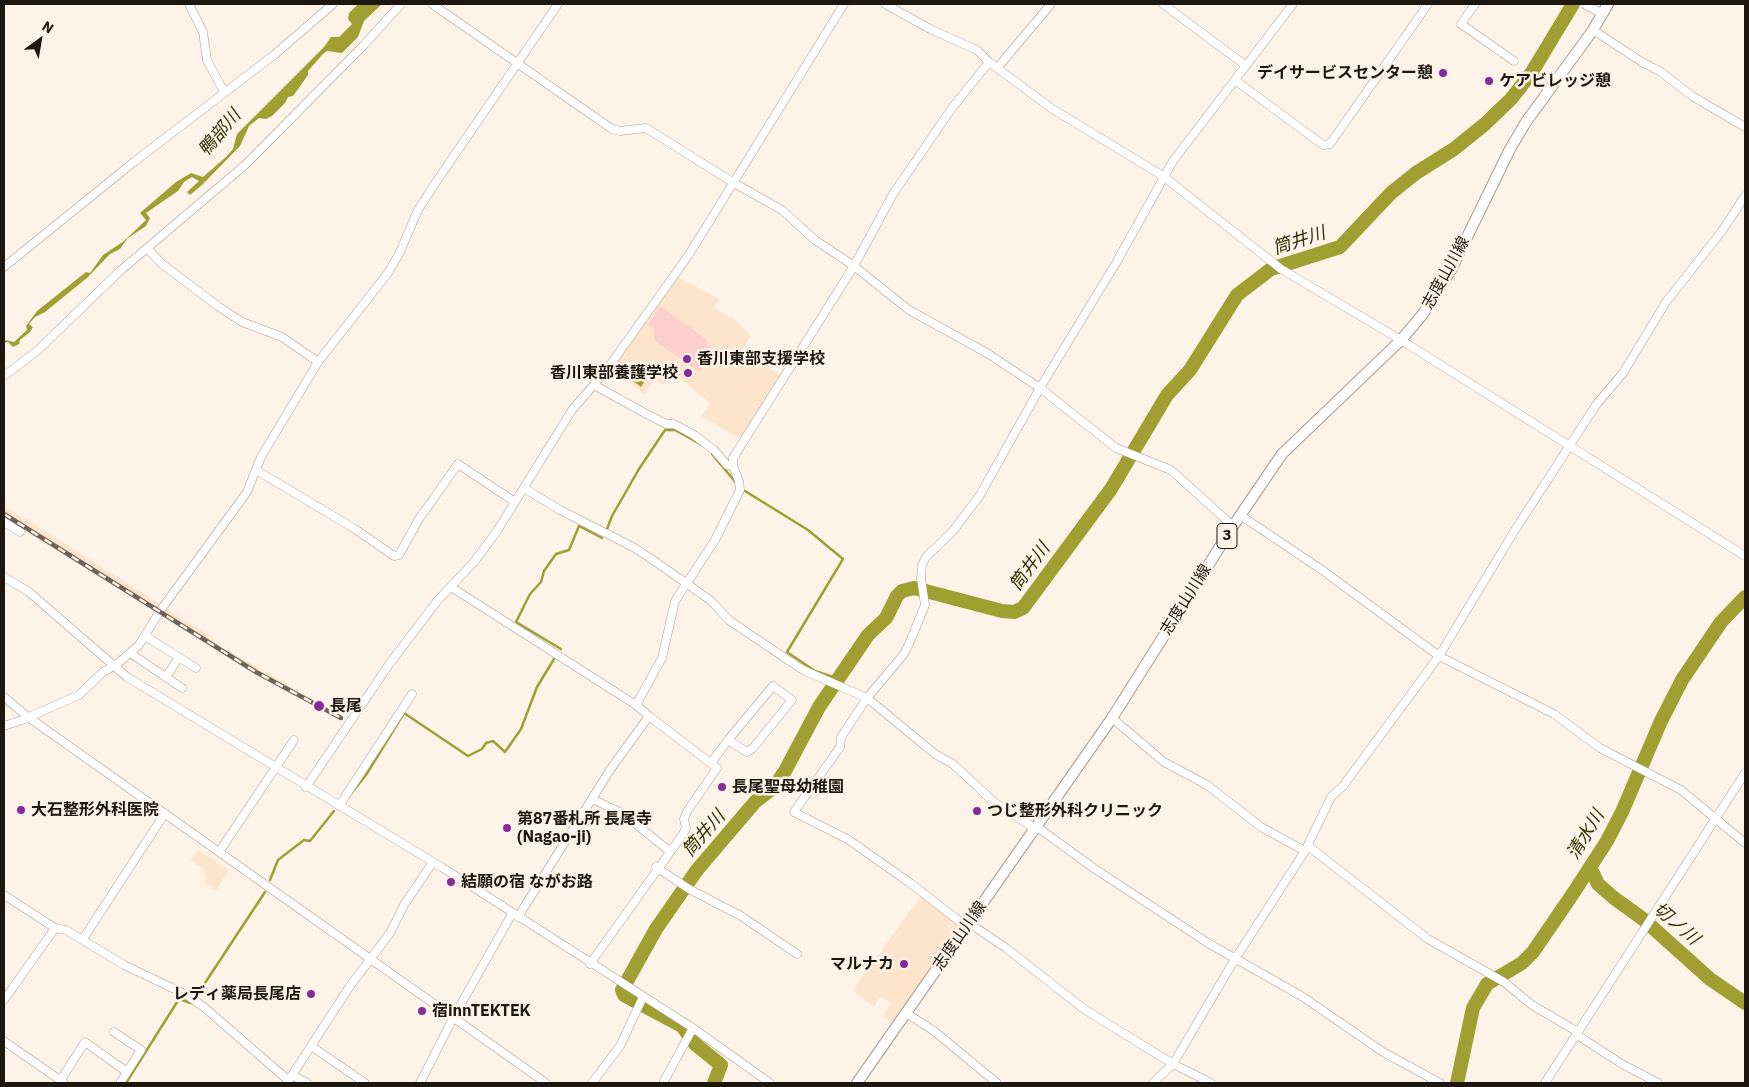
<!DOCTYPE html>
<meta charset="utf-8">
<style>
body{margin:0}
#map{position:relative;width:1749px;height:1087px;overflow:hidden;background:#fef3e8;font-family:"IBM Plex Sans",sans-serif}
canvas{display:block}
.frame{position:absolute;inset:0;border:5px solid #1d1710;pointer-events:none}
.north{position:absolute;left:15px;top:15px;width:50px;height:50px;-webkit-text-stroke:4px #fef3e8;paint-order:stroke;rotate:32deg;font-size:14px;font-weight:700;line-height:20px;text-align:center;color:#1d1710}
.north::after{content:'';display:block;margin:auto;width:18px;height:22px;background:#1d1710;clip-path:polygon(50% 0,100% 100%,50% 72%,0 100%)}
</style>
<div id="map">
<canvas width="1749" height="1087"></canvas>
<div class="frame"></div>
<div class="north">N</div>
</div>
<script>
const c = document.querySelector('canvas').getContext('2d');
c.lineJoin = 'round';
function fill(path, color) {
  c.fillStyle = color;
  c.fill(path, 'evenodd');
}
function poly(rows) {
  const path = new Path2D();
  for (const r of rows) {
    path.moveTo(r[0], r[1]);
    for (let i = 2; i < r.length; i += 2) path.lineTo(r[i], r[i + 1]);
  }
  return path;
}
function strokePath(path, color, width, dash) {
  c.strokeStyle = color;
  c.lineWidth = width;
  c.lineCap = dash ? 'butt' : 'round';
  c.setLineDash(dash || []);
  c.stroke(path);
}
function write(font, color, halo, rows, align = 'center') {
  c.font = font + ' "IBM Plex Sans","Noto Sans JP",sans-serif';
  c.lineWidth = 5;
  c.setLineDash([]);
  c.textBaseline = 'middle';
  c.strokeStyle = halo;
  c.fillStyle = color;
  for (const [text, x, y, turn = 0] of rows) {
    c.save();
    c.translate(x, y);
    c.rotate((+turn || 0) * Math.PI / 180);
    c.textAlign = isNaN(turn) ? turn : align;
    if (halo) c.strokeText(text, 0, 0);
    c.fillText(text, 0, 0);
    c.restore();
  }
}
fill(poly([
 [678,277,719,299,714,307,729,317,731,316,751,336,742,350,781,376,741,440,702,416,710,403,671,371,663,385,655,379,644,394,611,369],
 [4,507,22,518,23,517,216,640,214,643,295,689,291,694,254,673,4,518],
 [198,850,229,870,216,890,204,882,207,878,203,875,206,871,191,860],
 [921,896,959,925,960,929,895,1023,893,1023,883,1016,891,1003,881,996,874,1007,853,990]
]), '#fde4cc');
fill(poly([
 [660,306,705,338,711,354,699,372,654,340,654,329,648,325]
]), '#fbd0cc');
fill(poly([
 [358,4,382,4,364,21,358,37,342,53,327,51,323,54,308,71,308,75,293,96,288,97,285,103,272,116,266,119,259,118,249,126,240,146,203,184,190,195,187,192,199,181,192,177,184,182,178,191,146,213,150,218,146,226,128,238,120,249,110,254,88,277,45,312,35,317,29,324,33,327,30,332,20,340,19,344,13,347,8,342,4,343,6,340,14,342,27,330,26,326,37,311,86,272,90,273,103,255,124,241,146,220,140,213,176,182,191,173,203,177,227,156,233,149,237,134,324,47,331,37,339,37,352,24,348,19,349,13],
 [624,363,646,379,641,387,618,370]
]), '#a09f32');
strokePath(poly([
 [712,454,737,484],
 [745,491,808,530,843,559,787,652,815,671,839,679],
 [607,529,612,516,639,469,665,430,675,430,702,445],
 [561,649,516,622,530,594,541,582,544,571,556,554,569,550,579,526,602,538],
 [350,795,366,775,404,713,468,756,482,749,486,743,493,741,505,752,521,729,537,687,554,659],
 [270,880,278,860,304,840,310,841,334,811],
 [197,995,265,892],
 [126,1083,179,999,191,1003]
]), '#a09f32', 2.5);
strokePath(poly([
 [1590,867,1598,884,1614,898,1643,919,1710,979,1745,1003],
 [714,1083,721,1065,695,1044,682,1026,624,995,622,990,656,929,697,870,755,802,774,787,785,771,819,707,868,635,886,618,897,596,902,591,914,588,1002,611,1014,612,1023,608,1111,489,1167,395,1190,370,1237,295,1271,269,1340,247,1391,193,1416,173,1454,149,1485,124,1511,99,1532,72,1573,4],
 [1457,1083,1473,1008,1487,984,1522,963,1533,952,1572,895,1607,841,1622,812,1661,721,1682,680,1721,622,1745,597]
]), '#a09f32', 14);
const minor = poly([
 [189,4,203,32,207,60,224,92],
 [432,4,612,129,620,131,646,128,734,183,782,210,815,240,854,266,909,310,987,353,1040,388,1116,448,1171,470,1233,526],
 [885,4,932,30,977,50,989,62,1051,108,1163,176,1281,269,1401,340,1745,556],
 [1163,4,1245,65],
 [1475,4,1461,24,1514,61],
 [1584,4,1603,14],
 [1593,30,1642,62,1661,72,1692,96,1745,127],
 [998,67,1051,4],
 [1235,80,1323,145,1330,144,1428,4],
 [147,248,162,264,219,307,242,322,282,337,318,362],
 [4,267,135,161,274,55,333,4],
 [4,376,37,351,120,271,245,165,363,46,401,4],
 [594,385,641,411,666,424,674,424,694,435,714,450,727,465,733,466],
 [256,470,355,529,394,556,399,555,419,519,458,464,515,502],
 [524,488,560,510,633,547,653,560,710,600,730,621,803,670,867,698,935,754,953,764,995,803,1036,829],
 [1240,515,1322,570,1439,656,1554,714,1600,748,1681,790,1745,843],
 [4,522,20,532],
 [4,577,29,592,127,677,443,868,693,1028,770,1083],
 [451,587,636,705],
 [145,636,196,668],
 [130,653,182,688],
 [166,677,179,657],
 [4,697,28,717,546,1083],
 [1112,718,1164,762,1207,785,1261,827,1305,851],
 [4,726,22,720,79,695,103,672,117,664,139,645,160,611,247,492,261,457,318,362,388,273,399,254,418,210,434,185,558,4],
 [711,763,728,740,773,686,792,700,753,748,747,752,728,740],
 [306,787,390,663,438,600,474,562,497,531,572,410,605,372,688,256,844,4],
 [592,799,624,814,669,851],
 [339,806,412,694],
 [1037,827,1095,869,1208,943,1303,997,1383,1052,1440,1083],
 [1308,846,1428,939,1504,982,1532,1005,1578,1032],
 [219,852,294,740],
 [656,867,689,889,741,916,797,954],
 [4,895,55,928,66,930,124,965,187,995,205,1008,288,1080],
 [518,917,610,770,649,716,636,705,662,658,675,601,715,540,740,490,739,481,733,466,733,458,854,266,893,194,952,108,989,62],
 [969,923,1006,948,1084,1009,1173,1064,1211,1083],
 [967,927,910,883,849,840,794,812,840,747,841,737,867,698,904,654,909,644,925,605,921,578,922,565,926,557,953,531,980,495,1040,388,1116,263,1173,161,1293,4],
 [83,939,165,813],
 [590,964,683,834,686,828,684,819,688,810,717,768,649,716],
 [4,1000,55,928],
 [906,1013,934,1031,997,1083],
 [114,1032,141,1050,120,1083],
 [1577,1035,1622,1064,1658,1083],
 [4,1041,64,1083],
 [311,1046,365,1083],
 [292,1075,307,1083],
 [60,1081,85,1042,127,1072],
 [287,1083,350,986,390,933,404,905,433,862],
 [420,1083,453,1018,512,914],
 [592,1083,620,1046,643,997],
 [663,1083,693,1028],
 [1153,1083,1173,1064,1235,959,1305,851,1331,797,1343,786,1439,656,1515,530,1596,405,1623,373,1666,302,1722,231,1745,196],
 [1545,1083,1745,773]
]);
const major = poly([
 [857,1083,1112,718,1233,526,1282,454,1401,340,1423,314,1451,270,1510,149,1526,122,1593,30,1608,4]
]);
strokePath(minor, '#ac9b89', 9);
strokePath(major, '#ac9b89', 12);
strokePath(minor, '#fff', 8);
strokePath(major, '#fff', 10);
const rail = poly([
 [4,514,256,672,341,718]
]);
strokePath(rail, '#6c645b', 4.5);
strokePath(rail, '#fef3e8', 2.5, [8]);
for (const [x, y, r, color] of [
 [1443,73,5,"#862b97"],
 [1489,81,5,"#862b97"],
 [687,359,5,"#862b97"],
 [688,373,5,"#862b97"],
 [319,706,6,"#862b97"],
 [722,787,5,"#862b97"],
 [21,810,5,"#862b97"],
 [977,811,5,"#862b97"],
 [507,828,5,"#862b97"],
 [451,882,5,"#862b97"],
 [904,964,5,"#862b97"],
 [311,994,5,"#862b97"],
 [422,1011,5,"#862b97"]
]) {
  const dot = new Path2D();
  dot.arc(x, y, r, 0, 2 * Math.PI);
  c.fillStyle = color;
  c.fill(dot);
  strokePath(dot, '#fef3e8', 2);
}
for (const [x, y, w] of [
 [1227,536,20]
]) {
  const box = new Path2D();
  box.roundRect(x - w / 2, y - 12.5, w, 25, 4);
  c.fillStyle = '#fef3e8';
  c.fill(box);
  strokePath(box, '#1d1710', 1);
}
write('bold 15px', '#1d1710', null, [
 ["3",1227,536]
]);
write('bold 16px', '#1d1710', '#fef3e8', [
 ["デイサービスセンター憩",1433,73,"right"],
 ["ケアビレッジ憩",1499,81],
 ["香川東部支援学校",697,359],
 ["香川東部養護学校",678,373,"right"],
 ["長尾",330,706],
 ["長尾聖母幼稚園",732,787],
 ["大石整形外科医院",31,810],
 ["つじ整形外科クリニック",987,811],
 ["第87番札所 長尾寺",517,819],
 ["(Nagao-ji)",517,837],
 ["結願の宿 ながお路",461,882],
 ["マルナカ",894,964,"right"],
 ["レディ薬局長尾店",301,994,"right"],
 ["宿innTEKTEK",432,1011]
], 'left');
write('16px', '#1d1710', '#fef3e8', [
 ["志度山川線",1446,273,-61],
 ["志度山川線",1186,600,-58],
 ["志度山川線",960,936,-55]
]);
write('italic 18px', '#323102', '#fef3e8', [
 ["鴨部川",220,133,-50],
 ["筒井川",1299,241,-18],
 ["筒井川",1030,567,-54],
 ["筒井川",704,834,-49],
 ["清水川",1586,835,-59],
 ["切ノ川",1676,924,41]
]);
</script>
